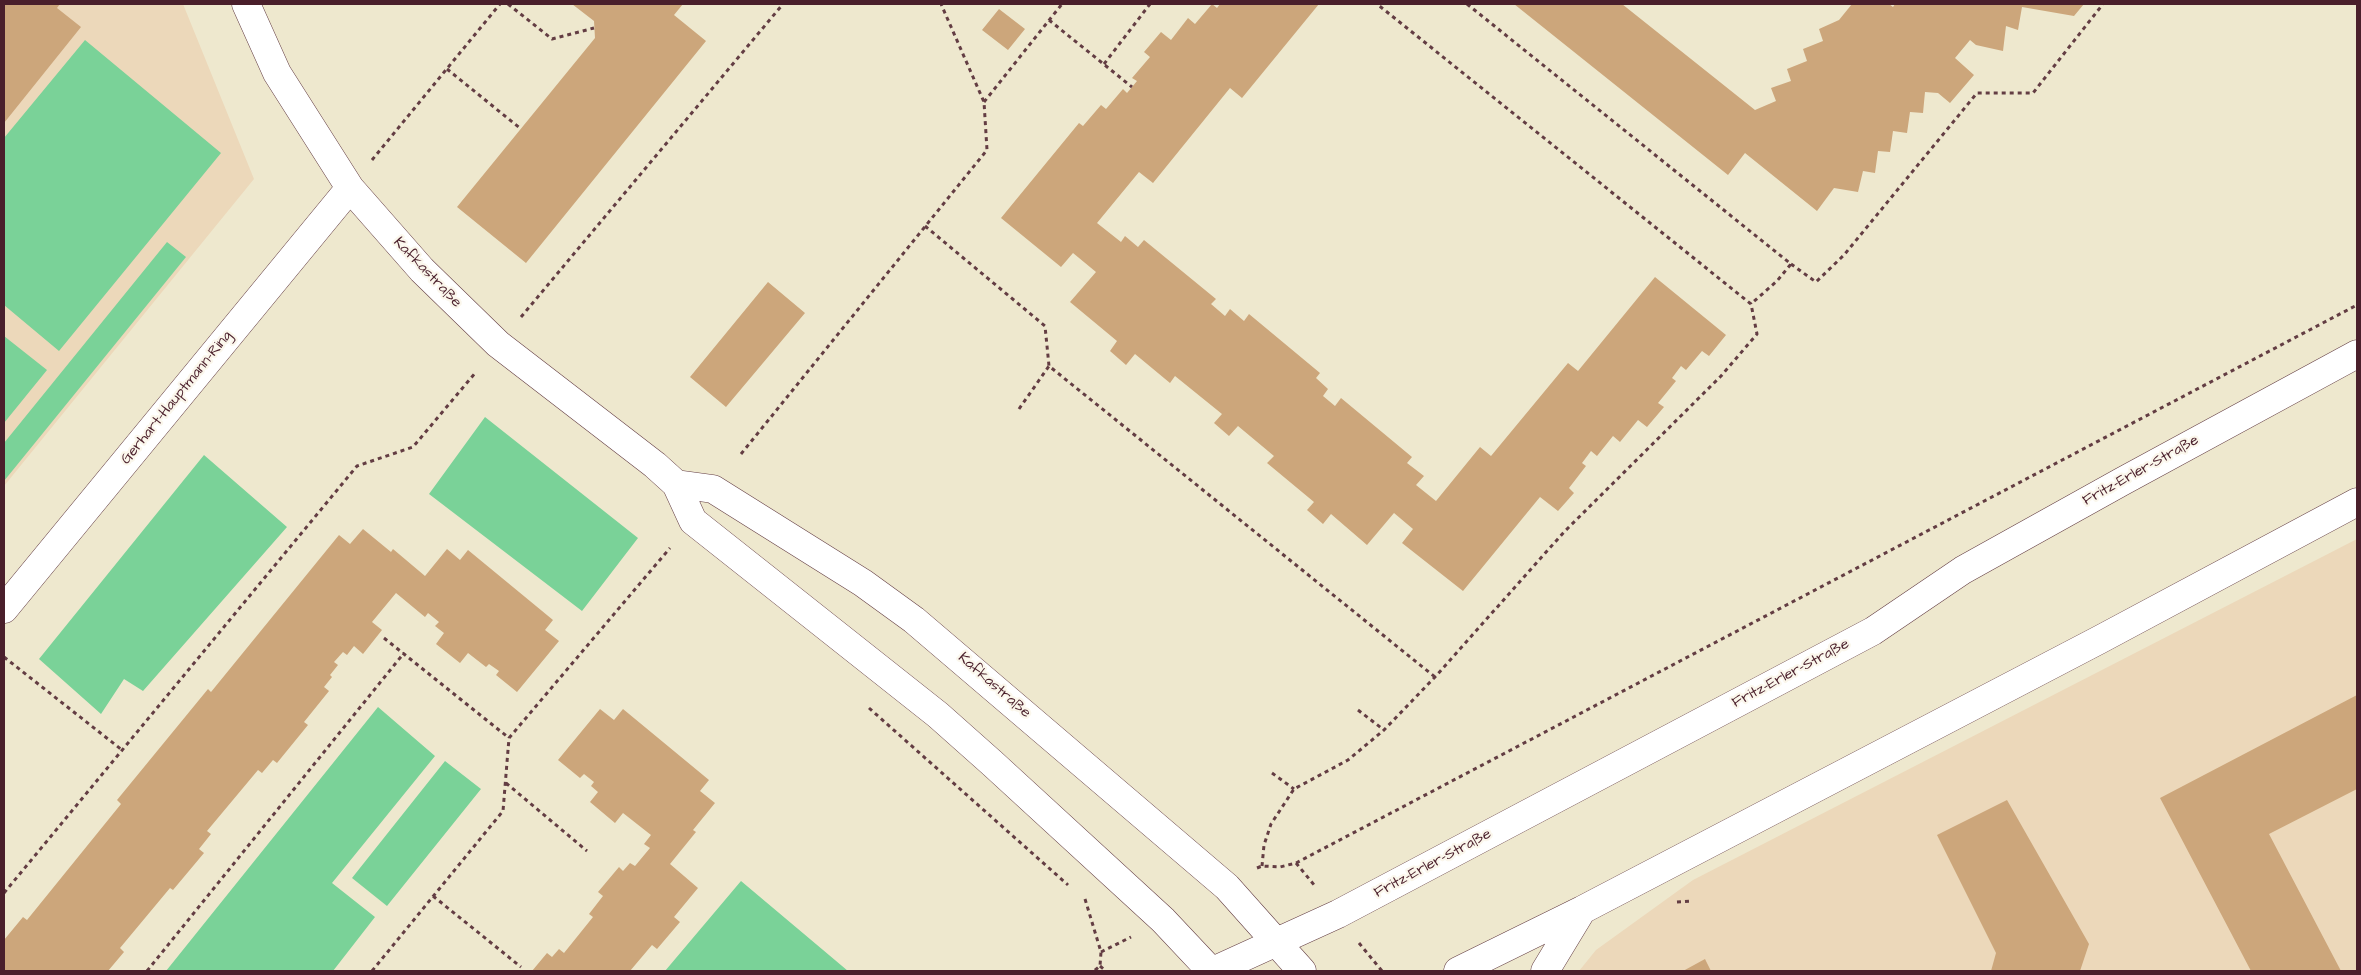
<!DOCTYPE html>
<meta charset="utf-8">
<style>
body{margin:0}
#map{position:relative;width:2361px;height:975px;overflow:hidden;background:#eee8ce;font-family:"Architects Daughter",sans-serif}
canvas{display:block}
.frame{position:absolute;inset:0;border:5px solid #4a1f2b;pointer-events:none}
</style>
<div id="map">
<canvas width="2361" height="975"></canvas>
<div class="frame"></div>
</div>
<script>
const c = document.querySelector('canvas').getContext('2d');
c.lineJoin = 'round';
function fill(path, color) {
  c.fillStyle = color;
  c.fill(path, 'evenodd');
}
function poly(rows) {
  const path = new Path2D();
  for (const r of rows) {
    path.moveTo(r[0], r[1]);
    for (let i = 2; i < r.length; i += 2) path.lineTo(r[i], r[i + 1]);
  }
  return path;
}
function strokePath(path, color, width, dash) {
  c.strokeStyle = color;
  c.lineWidth = width;
  c.lineCap = dash ? 'butt' : 'round';
  c.setLineDash(dash || []);
  c.stroke(path);
}
function write(font, color, halo, rows, align = 'center') {
  c.font = font + ' "Architects Daughter",sans-serif';
  c.lineWidth = 4.5;
  c.setLineDash([]);
  c.textBaseline = 'middle';
  c.strokeStyle = halo;
  c.fillStyle = color;
  for (const [text, x, y, turn = 0] of rows) {
    c.save();
    c.translate(x, y);
    c.rotate((+turn || 0) * Math.PI / 180);
    c.textAlign = isNaN(turn) ? turn : align;
    if (halo) c.strokeText(text, 0, 0);
    c.fillText(text, 0, 0);
    c.restore();
  }
}
fill(poly([
 [4,4,183,4,254,179,4,486],
 [2357,539,2357,971,1579,971,1596,950,1693,880]
]), '#ecd8ba');
fill(poly([
 [85,40,221,153,59,351,4,305,4,138],
 [167,242,186,257,4,481,4,443],
 [4,336,47,370,4,423],
 [485,417,638,538,582,611,429,494],
 [204,455,287,527,143,691,124,679,101,714,39,659],
 [378,707,435,756,332,883,375,917,333,971,166,971],
 [445,761,481,789,387,906,352,878],
 [741,881,848,971,665,971]
]), '#7ad298');
fill(poly([
 [4,4,60,4,57,8,81,27,4,123],
 [572,4,683,4,674,15,706,41,526,263,457,207,595,38,594,21],
 [1212,4,1217,8,1220,4,1319,4,1242,98,1230,88,1153,183,1139,172,1097,223,1121,242,1125,236,1138,247,1144,240,1216,299,1211,304,1225,316,1230,309,1244,321,1249,314,1320,373,1316,378,1328,389,1323,396,1335,406,1341,398,1412,457,1407,463,1424,476,1416,485,1436,501,1480,447,1491,456,1568,363,1578,371,1655,277,1726,335,1709,356,1702,351,1686,370,1681,366,1672,378,1676,381,1658,403,1664,407,1647,427,1638,420,1620,442,1613,436,1597,456,1591,451,1582,463,1586,466,1569,488,1574,493,1558,511,1540,497,1463,591,1402,543,1413,529,1394,513,1367,545,1331,514,1323,524,1307,510,1314,502,1267,463,1274,456,1238,426,1229,436,1214,423,1222,414,1175,376,1170,383,1135,354,1126,365,1110,351,1117,341,1070,302,1096,272,1073,253,1061,267,1001,218,1079,123,1083,126,1101,105,1106,109,1123,89,1127,93,1137,81,1132,78,1150,57,1144,52,1161,32,1171,40,1188,18,1195,24],
 [1514,4,1622,4,1755,110,1776,101,1771,88,1791,81,1787,69,1807,61,1803,49,1823,41,1819,29,1839,20,1852,4,1889,4,1893,7,1895,4,2084,4,2074,16,2022,7,2018,30,2006,26,2003,51,1976,45,1970,40,1955,58,1974,75,1950,103,1938,93,1925,92,1923,113,1910,112,1907,133,1893,131,1890,152,1878,151,1875,173,1863,171,1858,192,1834,188,1817,211,1745,153,1728,175],
 [999,9,1025,29,1008,50,982,30],
 [768,282,805,313,726,407,690,377],
 [363,529,391,552,393,549,425,576,447,549,460,560,468,550,553,620,545,630,559,641,517,692,496,675,499,671,489,664,486,667,468,653,460,663,436,644,444,633,435,626,439,622,428,613,425,617,396,593,372,622,382,630,363,654,354,646,347,655,343,652,334,662,338,665,330,675,332,677,324,687,329,691,304,722,308,725,277,763,273,760,262,773,258,770,207,831,211,834,199,849,204,853,173,890,170,888,120,948,124,952,108,971,4,971,4,940,23,917,27,920,121,804,117,800,126,789,208,689,211,692,339,535,350,544],
 [2357,695,2357,789,2269,834,2341,971,2251,971,2160,798],
 [600,709,614,720,623,709,709,780,700,791,715,803,693,830,696,832,670,864,698,888,674,917,680,922,657,949,652,945,630,971,532,971,547,953,552,957,559,949,564,953,593,917,589,914,603,896,598,892,619,867,623,871,630,863,635,866,650,848,644,844,651,835,623,813,615,823,590,802,598,792,591,786,594,782,584,774,580,778,558,760],
 [2007,800,2089,944,2080,971,1991,971,1996,953,1937,835],
 [1705,959,1711,971,1683,971]
]), '#cca67b');
const street = poly([
 [246,4,277,73,350,188,422,270,498,344,655,465,676,484,693,521,938,715,992,763,1163,920,1211,971],
 [676,484,713,489,863,583,914,620,1227,887,1276,942],
 [4,609,350,188]
]);
const secondary = poly([
 [1276,942,1302,971],
 [1213,971,1338,914,1873,631,1963,570,2123,481,2357,354],
 [1458,971,1582,910,2099,640,2357,502],
 [1545,971,1582,910]
]);
strokePath(street, '#633d43', 29);
strokePath(secondary, '#633d43', 29);
strokePath(poly([
 [508,4,552,39,594,28],
 [1467,4,1791,264,1777,281,1751,304],
 [1049,20,1132,87],
 [1104,64,1150,4],
 [447,69,521,129],
 [984,102,1062,4],
 [372,160,500,4],
 [925,226,1045,326,1049,366,1435,677],
 [1791,264,1816,282,1844,255,1977,93,2033,93,2103,4],
 [521,317,783,4],
 [1019,409,1049,366],
 [741,454,987,150,984,102,941,4],
 [384,638,509,738],
 [4,657,122,750],
 [869,708,1068,885],
 [1358,710,1384,730],
 [1272,773,1294,789],
 [506,783,587,851],
 [1296,863,1315,886],
 [1262,866,1264,845,1271,824,1294,789,1348,760,1384,730,1435,677,1564,532,1721,376,1757,334,1751,304,1377,4],
 [1257,868,1262,866,1280,867,1296,863,2357,305],
 [4,893,357,466,413,447,476,372],
 [433,896,521,967],
 [1085,899,1101,952,1100,966,1094,971],
 [1677,902,1692,901],
 [1359,943,1382,971],
 [1101,952,1131,937],
 [1100,966,1106,971],
 [147,971,404,653],
 [372,971,503,811,509,738,670,548]
]), '#633d43', 3, [4, 4]);
strokePath(street, '#fff', 28);
strokePath(secondary, '#fff', 28);
write('15px', '#4a1f2b', '#fbf7ec', [
 ["Kafkastraße",427,273,46],
 ["Gerhart-Hauptmann-Ring",177,398,-51],
 ["Fritz-Erler-Straße",2141,471,-29],
 ["Fritz-Erler-Straße",1791,674,-28],
 ["Kafkastraße",994,686,41],
 ["Fritz-Erler-Straße",1433,864,-28]
]);
</script>
